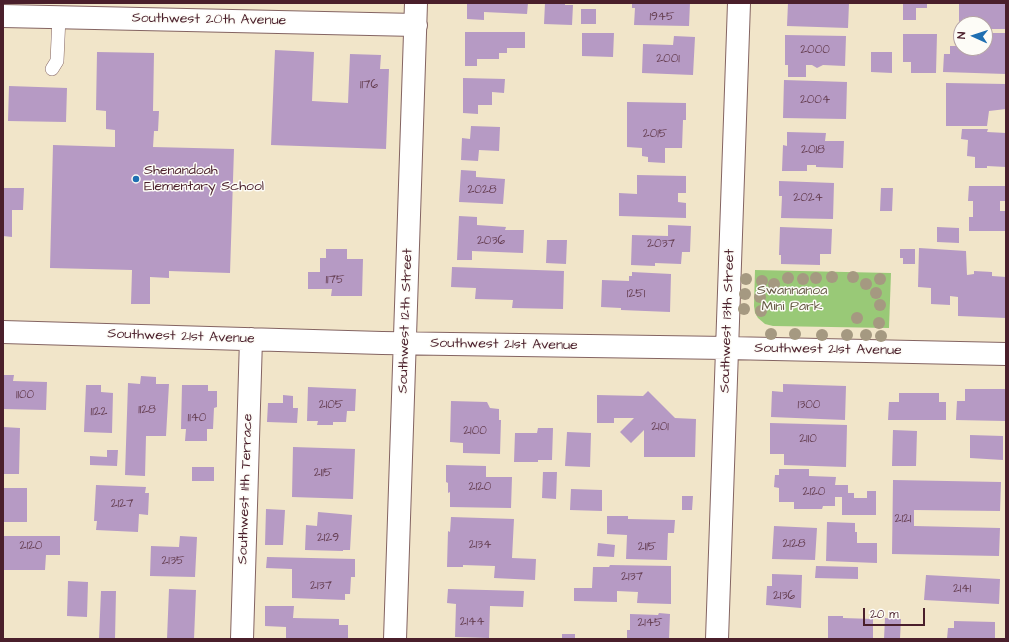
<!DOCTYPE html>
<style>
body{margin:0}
#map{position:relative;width:1009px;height:642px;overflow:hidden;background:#f1e5c9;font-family:"Architects Daughter",sans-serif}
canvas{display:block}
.frame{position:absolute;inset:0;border:4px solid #4a1f2b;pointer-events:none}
.north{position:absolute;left:953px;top:16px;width:40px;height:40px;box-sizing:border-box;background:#fdfcf7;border:1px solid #b5a4a5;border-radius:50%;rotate:273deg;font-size:11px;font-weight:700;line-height:16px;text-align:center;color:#4a1f2b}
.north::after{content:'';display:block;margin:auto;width:14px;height:18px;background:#1f6fb2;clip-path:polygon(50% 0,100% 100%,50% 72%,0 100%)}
.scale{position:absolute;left:863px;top:608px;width:62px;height:18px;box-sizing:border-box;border:2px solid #4a1f2b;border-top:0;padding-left:5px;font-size:12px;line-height:14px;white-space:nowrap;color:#4a1f2b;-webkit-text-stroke:3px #fdfcf7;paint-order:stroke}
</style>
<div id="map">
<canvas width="1009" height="642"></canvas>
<div class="frame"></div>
<div class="north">N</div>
<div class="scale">20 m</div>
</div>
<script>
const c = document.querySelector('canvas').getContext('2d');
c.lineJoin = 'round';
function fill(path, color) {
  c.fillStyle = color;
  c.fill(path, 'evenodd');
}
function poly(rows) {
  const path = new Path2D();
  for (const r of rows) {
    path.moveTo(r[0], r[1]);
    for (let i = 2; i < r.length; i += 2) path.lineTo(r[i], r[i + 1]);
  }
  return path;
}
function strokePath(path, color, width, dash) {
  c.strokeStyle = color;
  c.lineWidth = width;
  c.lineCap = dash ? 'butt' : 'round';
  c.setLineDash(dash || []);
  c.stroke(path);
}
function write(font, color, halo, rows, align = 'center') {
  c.font = font + ' "Architects Daughter",sans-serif';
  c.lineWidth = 3;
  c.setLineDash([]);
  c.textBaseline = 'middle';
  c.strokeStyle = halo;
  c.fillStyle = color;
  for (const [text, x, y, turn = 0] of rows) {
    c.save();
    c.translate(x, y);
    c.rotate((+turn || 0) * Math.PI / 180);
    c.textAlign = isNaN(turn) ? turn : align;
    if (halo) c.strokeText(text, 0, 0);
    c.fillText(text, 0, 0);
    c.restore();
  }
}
fill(poly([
 [755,270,891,273,889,328,773,326,765,324,758,318,755,313,754,306]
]), '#99c977');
fill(poly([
 [467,3,528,3,527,14,484,12,484,20,467,19],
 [545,3,565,3,565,5,573,5,572,25,544,24],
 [632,3,690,3,689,26,634,25,635,8,632,8],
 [788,3,849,3,848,28,787,26],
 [903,3,927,3,927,8,916,8,916,20,903,20],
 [959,3,1006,3,1006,29,985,29,985,24,961,24,961,29,959,29],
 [581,9,596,9,596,24,581,24],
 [465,32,525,32,525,48,507,48,507,53,499,53,499,59,477,59,477,66,465,66],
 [582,33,614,33,613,57,582,56],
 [985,33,1006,33,1006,74,943,72,944,54,950,54,950,46,961,46,961,48,985,48],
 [903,34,937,34,936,73,911,73,911,62,903,62],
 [785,35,846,36,845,66,823,65,817,68,812,65,806,65,806,77,788,77,788,65,785,65],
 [674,36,695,37,693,75,642,73,643,44,673,45],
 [275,50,314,52,312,101,348,103,350,54,381,55,380,69,389,69,386,149,271,145],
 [97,52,154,53,153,111,159,111,158,131,154,131,153,147,234,149,230,273,169,271,169,278,150,277,150,304,131,304,132,270,50,268,53,145,115,147,115,130,106,129,106,111,96,110],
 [871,52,892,52,892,73,871,72],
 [463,78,505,79,504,93,492,92,492,105,478,105,478,114,463,113],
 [784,80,847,82,846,119,783,118],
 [946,83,1006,84,1006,109,989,111,987,126,946,126],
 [9,86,67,88,66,122,8,121],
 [627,102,686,103,686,120,683,120,682,148,665,148,665,163,648,162,648,157,642,156,642,148,627,147],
 [471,126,500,127,499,151,479,150,478,161,461,160,462,138,470,139],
 [962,129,988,129,987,132,1006,133,1006,167,987,166,987,168,975,168,975,157,967,156,968,140,961,139],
 [787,132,826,133,825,141,844,141,843,168,816,167,816,165,807,165,807,171,782,171,783,145,787,146],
 [461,170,476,171,476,177,505,179,503,204,459,202],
 [637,175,686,176,686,193,678,193,678,202,686,203,686,218,619,216,619,193,637,194],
 [779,181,834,183,833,219,781,218,782,196,779,196],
 [969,186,1006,186,1006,201,1000,201,1000,211,1006,211,1006,231,969,231,969,217,973,217,973,201,968,201],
 [3,188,24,188,23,210,12,210,12,237,3,236],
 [881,188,893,188,892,211,880,211],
 [459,216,477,217,477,225,506,227,505,230,524,230,523,253,472,251,472,260,457,260],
 [668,225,691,226,690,252,682,252,681,264,655,263,655,266,631,265,632,235,668,236],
 [780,227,832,229,831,254,820,254,820,265,781,264,781,255,779,255],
 [937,227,959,228,959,243,937,242],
 [547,240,567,240,566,264,546,263],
 [919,248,966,251,967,275,974,274,974,271,992,272,992,276,1006,277,1006,318,958,316,958,297,950,296,950,305,931,304,931,288,918,287],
 [326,249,347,249,347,259,363,259,362,296,331,296,332,289,308,289,308,272,320,272,320,258,326,258],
 [900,249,915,249,915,264,903,264,903,258,900,258],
 [452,267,564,271,563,309,512,308,513,300,475,299,476,288,451,287],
 [632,272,671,274,670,312,621,310,621,308,601,307,602,280,629,281,629,276,632,276],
 [3,375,14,375,13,381,47,382,46,410,3,409],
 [141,376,156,377,156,384,169,384,166,436,146,436,145,476,125,475,128,383,140,384],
 [783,384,846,386,845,420,771,417,772,391,783,392],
 [86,385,101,385,101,392,113,393,112,433,84,432],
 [182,385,208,385,208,391,217,391,217,407,214,408,213,429,207,429,207,441,185,441,186,429,181,429],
 [308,387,356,389,355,411,347,411,346,422,333,422,333,425,317,425,318,421,307,421],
 [965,389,1006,389,1005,421,956,420,957,401,965,401],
 [648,391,675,418,696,419,695,457,644,457,644,430,631,443,620,432,634,418,614,418,614,423,597,423,597,395,643,396],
 [899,393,939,393,939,402,946,402,946,420,888,420,889,402,899,402],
 [283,395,293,396,293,408,298,408,297,423,267,422,268,403,283,403],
 [451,401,487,402,490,408,499,409,499,420,501,420,500,454,463,453,463,443,450,442],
 [770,423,847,425,846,467,784,465,784,454,770,454],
 [3,427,20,428,19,474,3,474],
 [538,428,553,428,552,460,538,460,538,462,514,462,515,433,537,433],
 [893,430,917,431,916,466,892,466],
 [567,432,591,433,590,467,565,466],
 [970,435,1003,436,1003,460,970,458],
 [293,447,355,449,353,499,292,497],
 [107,450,118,450,117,466,90,465,90,456,107,457],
 [446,465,486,466,486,477,512,477,511,508,450,507,450,492,448,493,448,483,446,482],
 [192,467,214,467,214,481,192,481],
 [779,469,809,469,809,476,836,477,835,485,848,485,848,493,854,493,854,498,867,498,867,491,876,491,876,515,842,515,842,497,835,497,835,506,823,506,822,509,794,509,794,502,779,502,779,488,774,487,775,475,779,475],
 [543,472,557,472,556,499,542,498],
 [893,480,1001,482,1000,511,914,510,914,526,1000,528,999,556,892,554],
 [96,485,146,487,145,493,149,493,148,515,139,514,138,532,96,530,97,521,94,521],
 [3,488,27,488,27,522,3,522],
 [571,489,602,490,602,511,570,510],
 [682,496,693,496,692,510,682,510],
 [266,509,285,510,283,545,265,545],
 [318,512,352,515,350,550,343,550,343,551,305,550,306,525,317,526],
 [607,516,628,516,628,519,675,520,674,533,668,533,667,560,626,559,627,535,607,534],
 [451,517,514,519,512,558,536,559,535,580,494,578,495,566,463,565,463,567,447,567,448,531,450,532],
 [827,522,855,523,855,532,857,532,857,543,877,543,877,563,826,561],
 [774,526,817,528,815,560,772,559],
 [3,536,60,536,60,555,46,555,45,570,3,570],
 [180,536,197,537,195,577,150,576,151,546,179,547],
 [598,543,615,545,614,557,597,556],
 [267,557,355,559,355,577,351,577,350,594,345,594,345,600,292,598,292,569,266,568],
 [610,565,671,566,671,604,637,603,638,592,617,591,617,602,574,601,574,588,592,588,593,567,609,567],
 [816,566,858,567,858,579,815,578],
 [772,574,802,575,801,608,766,605,767,586,772,586],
 [926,575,1000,579,999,604,924,600],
 [68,581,88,582,87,617,67,616],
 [169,589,196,590,194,639,167,639],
 [448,589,524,591,523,607,490,606,489,638,455,637,456,604,447,603],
 [101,591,116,591,115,639,99,639],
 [265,606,294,606,293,618,339,619,339,625,348,625,348,639,286,639,286,627,265,626],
 [659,613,670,614,669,639,627,639,627,630,630,630,630,614,658,615],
 [828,616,843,616,843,618,873,619,873,639,828,639],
 [885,618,901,619,900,639,884,639],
 [954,621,995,622,995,639,947,639,948,628,954,628],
 [562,634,575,634,575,639,562,639]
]), '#b69ac4');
const service = poly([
 [52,69,57,61,59,17]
]);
const minor = poly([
 [3,16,416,25],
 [3,332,382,343,727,348,1006,354],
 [242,639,251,339],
 [395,639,416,3],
 [717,639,739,3]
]);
strokePath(service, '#846462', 14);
strokePath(minor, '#846462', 24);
strokePath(service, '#fff', 13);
strokePath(minor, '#fff', 22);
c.fillStyle = '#a59981';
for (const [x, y] of [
 [832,277],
 [853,277],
 [788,278],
 [816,278],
 [746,279],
 [803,279],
 [880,279],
 [762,281],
 [774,284],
 [866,284],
 [876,293],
 [745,294],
 [760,297],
 [880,305],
 [744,309],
 [761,311],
 [857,318],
 [879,323],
 [771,334],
 [795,334],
 [822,335],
 [847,335],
 [866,335],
 [881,336]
]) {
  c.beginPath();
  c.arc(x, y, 6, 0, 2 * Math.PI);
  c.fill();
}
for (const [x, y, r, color] of [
 [136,179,4,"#1f6fb2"]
]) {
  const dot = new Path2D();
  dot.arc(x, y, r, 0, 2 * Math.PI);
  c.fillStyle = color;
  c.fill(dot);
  strokePath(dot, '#fdfcf7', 1.5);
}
write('12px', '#653e51', null, [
 ["1945",662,17],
 ["2000",815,50],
 ["2001",668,59],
 ["1176",369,85],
 ["2004",815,100],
 ["2015",655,134],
 ["2018",813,150],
 ["2028",482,190],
 ["2024",808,198],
 ["2036",491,241],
 ["2037",661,244],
 ["1175",335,280],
 ["1251",636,294],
 ["1100",25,395],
 ["2105",331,405],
 ["1300",809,405],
 ["1128",147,410],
 ["1122",99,412],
 ["1140",197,418],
 ["2101",660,427],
 ["2100",475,431],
 ["2110",808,439],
 ["2115",323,473],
 ["2120",480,487],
 ["2120",814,492],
 ["2127",122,504],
 ["2121",903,519],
 ["2129",328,538],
 ["2128",794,544],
 ["2134",480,545],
 ["2120",31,546],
 ["2115",647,547],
 ["2135",173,561],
 ["2137",632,577],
 ["2137",321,586],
 ["2141",962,589],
 ["2136",784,596],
 ["2144",472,622],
 ["2145",650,623]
]);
write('14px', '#4a1f2b', '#fdfcf7', [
 ["Southwest 20th Avenue",209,20,1],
 ["Southwest 12th Street",406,321,-88],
 ["Southwest 13th Street",728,321,-88],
 ["Southwest 21st Avenue",181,337,2],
 ["Southwest 21st Avenue",504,345,1],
 ["Southwest 21st Avenue",828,350,1],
 ["Southwest 11th Terrace",246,489,-88]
]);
write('14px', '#4a1f2b', '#fdfcf7', [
 ["Shenandoah",144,171],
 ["Elementary School",144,187]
], 'left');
write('14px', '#665a46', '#fdfcf7', [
 ["Swannanoa",792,291],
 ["Mini Park",792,307]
]);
</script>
